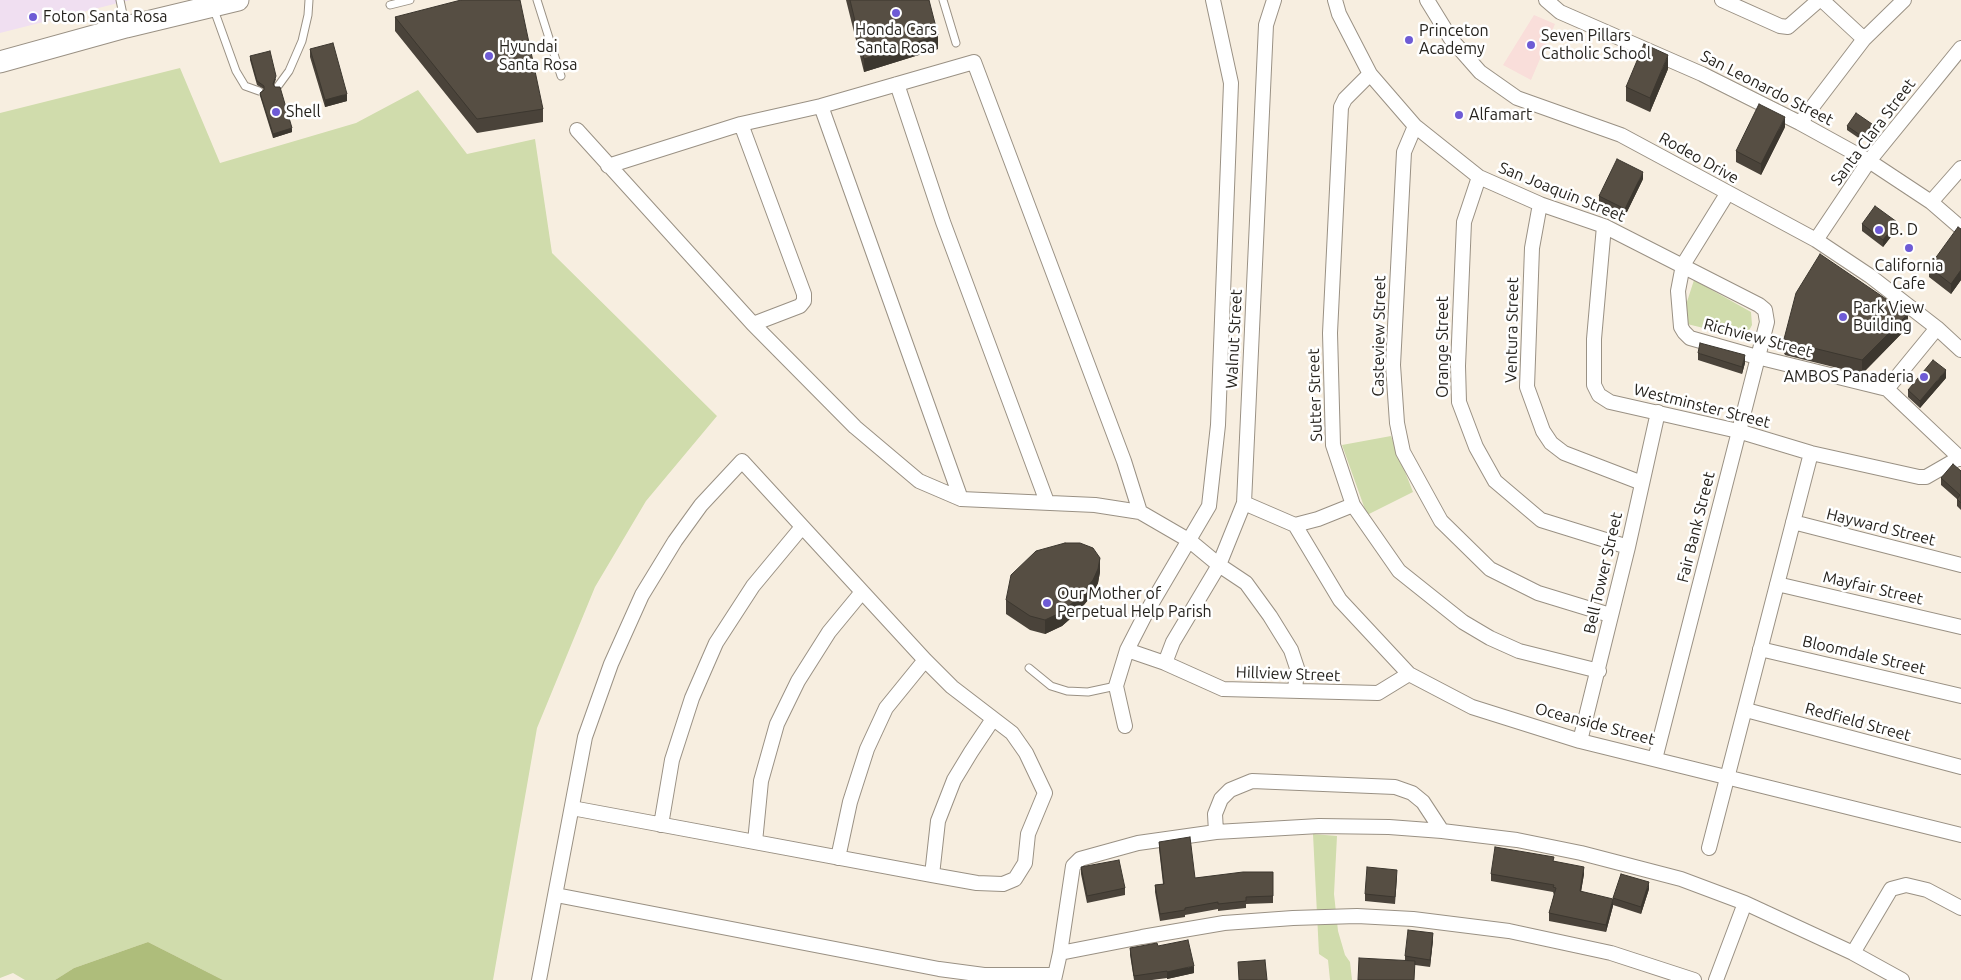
<!DOCTYPE html>
<style>
body{margin:0}
canvas{display:block;background:#f7eee0}
</style>
<canvas width="1961" height="980"></canvas>
<script>
const c = document.querySelector('canvas').getContext('2d');
c.lineJoin = 'round';
function fill(path, color) {
  c.fillStyle = color;
  c.fill(path, 'evenodd');
}
function poly(rows) {
  const path = new Path2D();
  for (const r of rows) {
    path.moveTo(r[0], r[1]);
    for (let i = 2; i < r.length; i += 2) path.lineTo(r[i], r[i + 1]);
  }
  return path;
}
function strokePath(path, color, width, dash) {
  c.strokeStyle = color;
  c.lineWidth = width;
  c.lineCap = dash ? 'butt' : 'round';
  c.setLineDash(dash || []);
  c.stroke(path);
}
function write(font, color, halo, rows, align = 'center') {
  c.font = font + ' Ubuntu,sans-serif';
  c.lineWidth = 5;
  c.setLineDash([]);
  c.textBaseline = 'middle';
  c.strokeStyle = halo;
  c.fillStyle = color;
  for (const [text, x, y, turn = 0] of rows) {
    c.save();
    c.translate(x, y);
    c.rotate((+turn || 0) * Math.PI / 180);
    c.textAlign = isNaN(turn) ? turn : align;
    if (halo) c.strokeText(text, 0, 0);
    c.fillText(text, 0, 0);
    c.restore();
  }
}
fill(poly([
 [0,0,130,0,0,33]
]), '#f0dff1');
fill(poly([
 [1534,15,1555,24,1531,80,1503,65]
]), '#f9deda');
fill(poly([
 [180,68,220,163,356,123,418,90,467,154,535,139,552,253,717,416,646,501,595,587,537,728,493,980,223,980,148,942,74,968,55,980,25,980,13,973,0,978,0,113],
 [1694,280,1751,312,1752,325,1745,338,1687,324,1685,308],
 [1391,436,1413,492,1367,515,1342,445],
 [1313,834,1337,836,1334,894,1338,931,1345,955,1350,962,1352,980,1330,980,1328,960,1319,954]
]), '#d0dcac');
fill(poly([
 [148,942,223,980,55,980,74,968]
]), '#aebd7b');
const lane = poly([
 [120,0,125,24],
 [537,0,561,76],
 [943,0,956,43],
 [390,5,410,0],
 [213,7,236,71,245,86,259,91],
 [278,86,289,71,302,41,308,15,309,0],
 [1029,668,1051,686,1067,691,1088,692,1116,686]
]);
const street = poly([
 [1335,0,1339,14,1370,74,1415,126,1479,177,1540,204,1604,226,1759,305,1765,310,1767,322,1655,759],
 [1427,0,1451,39,1480,72,1517,98,1621,135,1816,240,1870,276,1937,328,1961,350],
 [1546,0,1560,12,1702,74,1800,123,1869,161,1931,202,1961,228],
 [1722,0,1780,26,1788,27,1819,0],
 [1822,0,1864,39],
 [1370,74,1345,99,1341,107,1330,333,1333,445,1353,505,1399,571,1463,622,1490,638,1519,651,1599,671],
 [897,84,943,222,1047,502],
 [821,106,961,499],
 [1800,123,1864,39,1904,0],
 [741,124,804,294,804,301,800,306,753,324],
 [1415,126,1404,152,1393,365,1397,423,1403,452,1441,521,1490,569,1538,593,1610,615],
 [577,130,753,324,855,427,919,481,961,499,1095,505,1140,512,1190,541,1219,565,1246,583,1270,616,1291,650,1297,668,1295,691],
 [608,166,741,124,821,106,974,62,1124,461,1140,512],
 [1479,177,1464,222,1458,366,1459,402,1476,447,1495,481,1541,520,1628,547],
 [1727,194,1683,265,1678,291,1681,327,1684,332,1690,338,1757,357,1887,389,1961,459],
 [1931,202,1961,168],
 [1540,204,1532,248,1527,387,1543,431,1551,443,1564,453,1642,483],
 [1604,226,1594,339,1594,385,1599,395,1610,402,1738,431,1811,453,1919,477,1926,477,1959,458],
 [1816,240,1869,161,1961,48],
 [1887,389,1937,328],
 [1244,503,1295,525,1318,519,1353,505],
 [1793,522,1961,565],
 [1295,525,1340,600,1409,674,1472,707,1580,741,1961,835],
 [1777,584,1961,627],
 [1760,649,1961,696],
 [1127,650,1165,663,1223,689,1378,693,1409,674],
 [1165,663,1173,642,1219,565,1244,503,1266,25,1274,0],
 [1746,710,1961,767],
 [1125,726,1116,686,1127,650,1146,613,1209,506,1218,425,1231,83,1213,0],
 [1580,741,1628,547,1658,412],
 [661,825,672,760,692,698,716,643,753,586,802,527],
 [1216,832,1215,814,1221,799,1230,790,1252,781,1395,787,1412,793,1423,802,1442,831],
 [755,842,761,781,777,724,798,681,829,632,862,592],
 [1709,848,1811,453],
 [838,858,850,802,867,749,886,708,925,660],
 [932,875,938,821,954,780,971,752,993,719],
 [556,895,939,969,984,975,1055,975],
 [1060,953,1142,937,1224,923,1293,918,1357,916,1413,919,1509,931,1611,953,1694,980],
 [1853,953,1891,889,1906,885,1927,890,1961,908],
 [539,980,585,737,611,664,642,595,675,541,701,505,742,461,925,660,952,687,1012,733,1026,753,1045,793,1028,834,1025,863,1015,879,1003,884,977,883,932,875,572,808],
 [1054,980,1060,953,1073,866,1080,859,1138,843,1216,832,1319,826,1389,827,1442,831,1517,840,1581,853,1681,879,1745,903,1853,953,1902,980],
 [1716,980,1745,903]
]);
const primary = poly([
 [0,62,126,27,238,0]
]);
strokePath(lane, '#9a9184', 9);
strokePath(street, '#9a9184', 16);
strokePath(primary, '#9a9184', 23);
strokePath(lane, '#fff', 7);
strokePath(street, '#fff', 14);
strokePath(primary, '#fff', 21);
fill(poly([
 [846,0,929,0,938,49,864,72],
 [395,17,543,109,543,122,477,133,395,31],
 [310,49,347,101,325,107,310,57],
 [250,56,276,79,274,85,292,132,273,138,260,96,260,93,264,89,257,85,250,60],
 [1668,69,1650,112,1626,101,1626,87],
 [1847,126,1872,128,1863,141,1847,130],
 [1785,127,1761,175,1736,162,1736,151],
 [1643,179,1625,216,1599,203,1599,196],
 [1862,224,1897,229,1883,247,1862,231],
 [1961,229,1961,280,1951,294,1929,277,1929,267],
 [1908,327,1862,374,1785,355,1784,353,1784,339],
 [1698,353,1745,363,1742,374,1698,360],
 [1946,378,1920,408,1908,397,1908,390],
 [1961,471,1961,510,1957,506,1957,499,1941,485,1941,478],
 [1100,572,1098,583,1093,594,1078,612,1062,626,1045,634,1030,630,1006,614,1006,600],
 [1159,842,1195,878,1273,872,1273,903,1246,904,1246,908,1218,911,1218,909,1185,915,1185,917,1160,921,1155,892,1155,885,1163,884,1159,849],
 [1554,861,1584,874,1581,891,1613,906,1606,932,1549,921,1549,913,1554,895,1553,892,1491,881,1491,874],
 [1081,867,1125,888,1125,895,1087,903,1081,874],
 [1397,877,1395,904,1365,901,1365,894],
 [1649,889,1641,914,1613,905,1613,898],
 [1433,940,1430,967,1415,965,1405,960,1405,956],
 [1158,946,1194,973,1167,979,1167,978,1152,980,1134,980,1130,955,1130,948]
]), '#4a433a');
fill(poly([
 [938,35,938,49,864,72,864,59],
 [1668,55,1668,69,1650,112,1650,98],
 [347,94,347,101,325,107,325,100],
 [1785,117,1785,127,1761,175,1761,164],
 [1872,124,1872,128,1863,141,1863,137],
 [292,128,292,132,273,138,273,134],
 [1643,172,1643,179,1625,216,1625,209],
 [1897,222,1897,229,1883,247,1883,240],
 [1961,270,1961,280,1951,294,1951,284],
 [1908,314,1908,327,1862,374,1862,360],
 [1745,355,1745,363,1742,374,1742,367],
 [1946,370,1946,378,1920,408,1920,401],
 [1100,558,1100,572,1098,583,1093,594,1078,612,1062,626,1045,634,1045,620],
 [1584,867,1584,874,1580,898,1580,891],
 [1649,882,1649,889,1641,914,1641,907],
 [1613,899,1613,906,1606,932,1606,925],
 [1433,933,1433,940,1430,967,1430,960],
 [1194,966,1194,973,1167,979,1167,972]
]), '#3c372f');
const building = poly([
 [461,0,520,0,543,109,477,119,395,17,461,0],
 [850,0,929,0,938,35,864,59,850,0],
 [333,43,347,94,325,100,310,49,333,43],
 [1644,44,1668,55,1650,98,1626,87,1644,44],
 [270,51,276,76,273,84,275,87,280,87,292,128,273,134,260,93,264,90,264,86,257,81,250,56,270,51],
 [1759,104,1785,117,1761,164,1736,151,1759,104],
 [1856,113,1872,124,1863,137,1847,126,1856,113],
 [1617,159,1643,172,1625,209,1599,196,1617,159],
 [1875,206,1897,222,1883,240,1862,224,1875,206],
 [1958,227,1961,229,1961,270,1951,284,1929,267,1958,227],
 [1820,254,1908,314,1862,360,1785,341,1784,339,1796,293,1820,254],
 [1700,343,1745,355,1742,367,1698,353,1700,343],
 [1933,360,1946,370,1920,401,1908,390,1933,360],
 [1953,464,1961,471,1961,503,1957,499,1960,495,1941,478,1953,464],
 [1065,543,1080,543,1093,548,1100,558,1098,569,1093,580,1078,598,1062,612,1045,620,1030,616,1006,600,1011,575,1036,551,1065,543],
 [1190,837,1195,878,1243,872,1273,872,1273,896,1246,897,1246,901,1218,904,1218,902,1185,908,1185,910,1160,914,1155,885,1164,884,1159,842,1190,837],
 [1495,847,1554,857,1553,861,1584,867,1580,891,1613,899,1606,925,1549,913,1556,888,1553,887,1554,885,1491,874,1495,847],
 [1119,860,1125,888,1087,896,1081,867,1119,860],
 [1367,867,1397,870,1395,897,1365,894,1367,867],
 [1621,874,1649,882,1641,907,1613,898,1621,874],
 [1408,930,1433,933,1430,960,1405,956,1408,930],
 [1188,940,1194,966,1167,972,1167,971,1134,976,1130,948,1157,943,1158,946,1188,940],
 [1359,958,1415,961,1414,980,1358,980,1359,958],
 [1265,960,1267,980,1239,980,1238,962,1265,960]
]);
fill(building, '#564e43');
strokePath(building, '#3c372f', 1);
for (const [x, y, r, color] of [
 [896,13,5,"#6e5bd5"],
 [33,17,5,"#6e5bd5"],
 [1409,40,5,"#6e5bd5"],
 [1531,45,5,"#6e5bd5"],
 [489,56,5,"#6e5bd5"],
 [276,112,5,"#6e5bd5"],
 [1459,115,5,"#6e5bd5"],
 [1879,230,5,"#6e5bd5"],
 [1909,248,5,"#6e5bd5"],
 [1843,317,5,"#6e5bd5"],
 [1924,377,5,"#6e5bd5"],
 [1047,603,5,"#6e5bd5"]
]) {
  const dot = new Path2D();
  dot.arc(x, y, r, 0, 2 * Math.PI);
  c.fillStyle = color;
  c.fill(dot);
  strokePath(dot, '#fff', 2);
}
write('16px', '#26231e', '#fff', [
 ["Foton Santa Rosa",43,17],
 ["Honda Cars",896,30,"center"],
 ["Santa Rosa",896,48,"center"],
 ["Princeton",1419,31],
 ["Academy",1419,49],
 ["Seven Pillars",1541,36],
 ["Catholic School",1541,54],
 ["Hyundai",499,47],
 ["Santa Rosa",499,65],
 ["Shell",286,112],
 ["Alfamart",1469,115],
 ["B. D",1889,230],
 ["California",1909,266,"center"],
 ["Cafe",1909,284,"center"],
 ["Park View",1853,308],
 ["Building",1853,326],
 ["AMBOS Panaderia",1914,377,"right"],
 ["Our Mother of",1057,594],
 ["Perpetual Help Parish",1057,612]
], 'left');
write('16px', '#26231e', '#fff', [
 ["San Leonardo Street",1767,88,27],
 ["Santa Clara Street",1873,132,-53],
 ["Rodeo Drive",1699,158,29],
 ["San Joaquin Street",1562,192,22],
 ["Ventura Street",1512,330,-89],
 ["Casteview Street",1379,336,-89],
 ["Richview Street",1758,338,15],
 ["Walnut Street",1234,339,-87],
 ["Orange Street",1443,347,-90],
 ["Sutter Street",1315,395,-92],
 ["Westminster Street",1702,406,14],
 ["Fair Bank Street",1696,527,-76],
 ["Hayward Street",1881,527,14],
 ["Bell Tower Street",1603,573,-77],
 ["Mayfair Street",1873,588,13],
 ["Bloomdale Street",1864,655,13],
 ["Hillview Street",1288,674,2],
 ["Redfield Street",1858,722,15],
 ["Oceanside Street",1595,724,15]
]);
</script>
